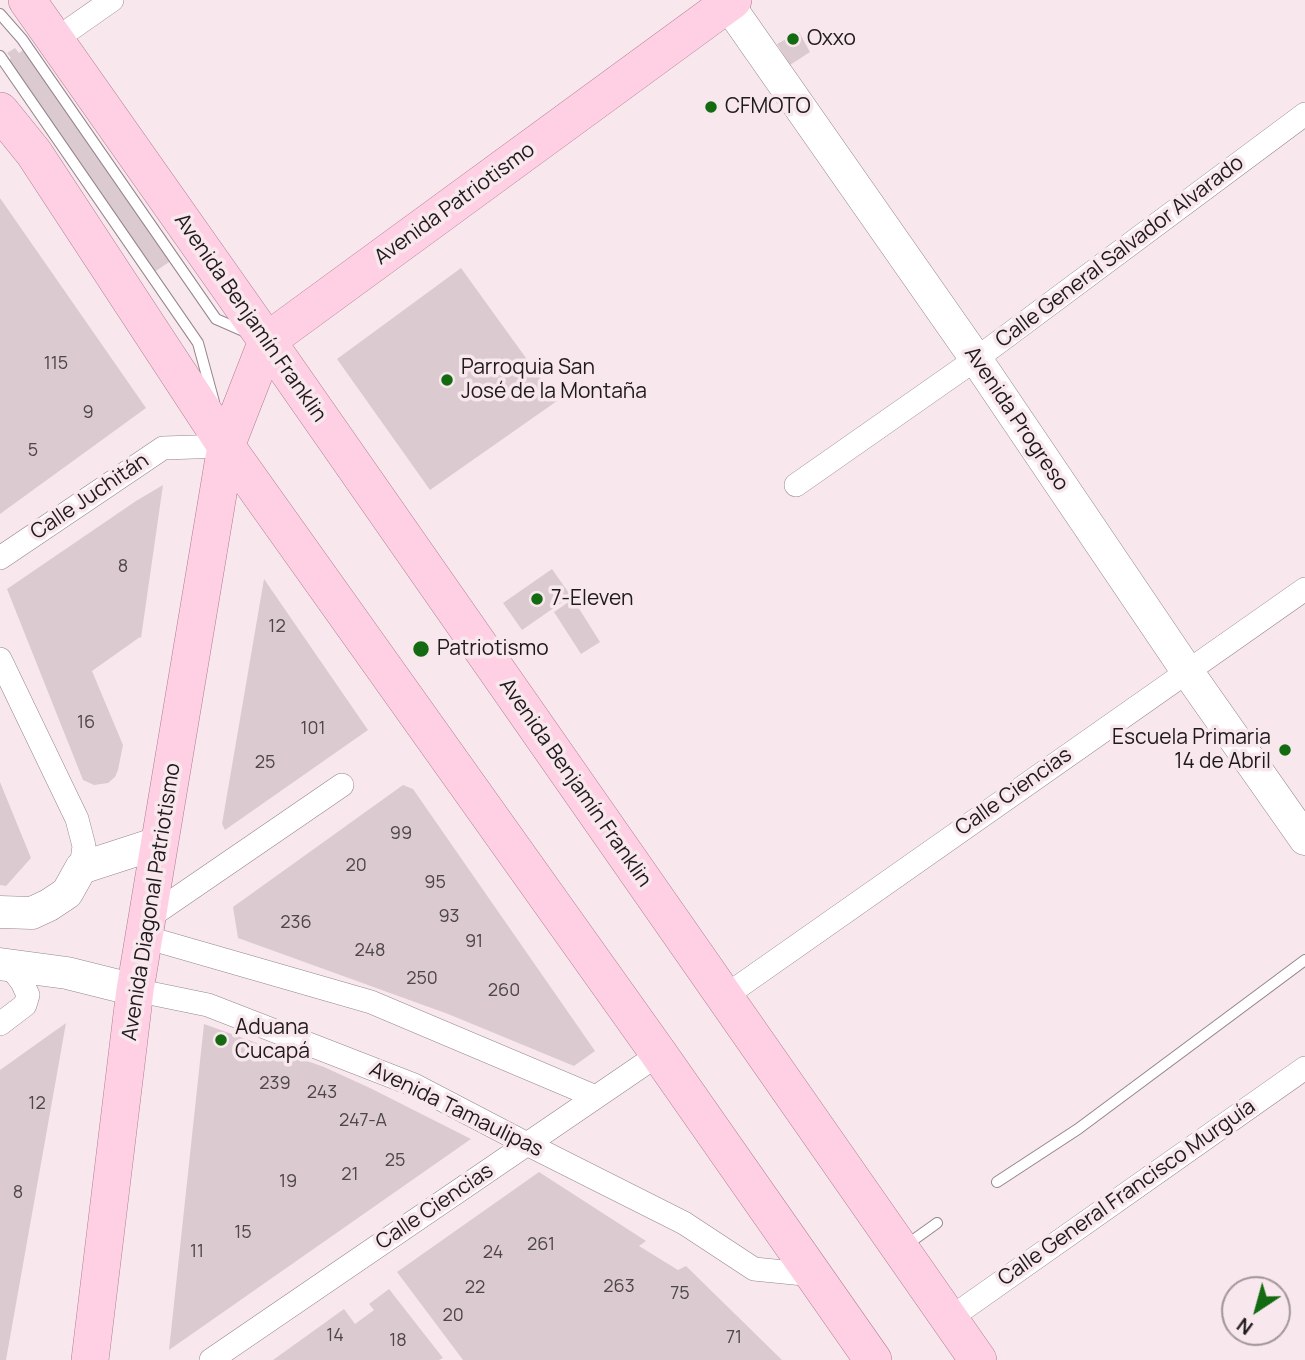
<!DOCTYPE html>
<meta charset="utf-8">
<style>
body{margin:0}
#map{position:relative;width:1305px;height:1360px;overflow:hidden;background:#f8e8ee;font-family:Manrope,sans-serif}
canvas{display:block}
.north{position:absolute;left:1221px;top:1276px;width:70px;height:70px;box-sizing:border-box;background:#f8e8ee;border:2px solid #a1969a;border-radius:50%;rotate:216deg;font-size:19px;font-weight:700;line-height:28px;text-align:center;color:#1f1a1c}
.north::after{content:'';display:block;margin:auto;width:24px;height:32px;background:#146a10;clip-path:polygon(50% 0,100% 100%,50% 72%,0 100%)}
</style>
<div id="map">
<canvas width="1305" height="1360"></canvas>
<div class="north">N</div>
</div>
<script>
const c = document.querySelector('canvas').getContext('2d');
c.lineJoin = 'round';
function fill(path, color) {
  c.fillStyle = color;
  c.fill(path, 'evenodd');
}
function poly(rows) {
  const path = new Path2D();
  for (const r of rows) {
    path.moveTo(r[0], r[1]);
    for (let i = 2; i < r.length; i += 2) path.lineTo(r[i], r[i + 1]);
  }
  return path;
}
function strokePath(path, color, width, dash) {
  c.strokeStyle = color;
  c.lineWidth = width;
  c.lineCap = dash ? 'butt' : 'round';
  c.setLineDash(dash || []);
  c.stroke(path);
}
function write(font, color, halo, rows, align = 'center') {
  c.font = font + ' Manrope,sans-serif';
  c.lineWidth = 7;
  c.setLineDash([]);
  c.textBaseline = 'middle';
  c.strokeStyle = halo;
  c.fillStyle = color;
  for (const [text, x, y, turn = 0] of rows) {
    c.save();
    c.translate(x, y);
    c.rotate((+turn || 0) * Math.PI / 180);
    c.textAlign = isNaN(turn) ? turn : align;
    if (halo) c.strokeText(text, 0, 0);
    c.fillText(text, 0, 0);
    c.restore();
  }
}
fill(poly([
 [799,32,810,52,790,65,777,44],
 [15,48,19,53,26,48,172,260,150,275,4,64,11,58,7,53],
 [0,198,146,408,0,514],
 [461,268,557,401,430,490,337,359],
 [163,485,141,638,140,637,92,671,123,745,118,770,115,777,108,783,94,785,83,780,7,589,136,501],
 [552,569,571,596,522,630,503,603],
 [264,579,368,730,225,830,222,824],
 [573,599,600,642,581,654,554,612],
 [0,782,31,858,6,886,0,885],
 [403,785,413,789,595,1051,574,1066,448,1014,238,938,233,907],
 [66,1023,6,1360,0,1360,0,1070],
 [204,1024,324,1067,370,1088,471,1139,169,1350],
 [539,1172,646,1241,639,1246,678,1270,686,1266,782,1360,463,1360,397,1272],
 [389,1289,443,1358,439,1360,273,1360,344,1309,355,1324,374,1310,369,1304]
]), '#dbcbd1');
const lane = poly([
 [0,14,22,39,216,319,248,333],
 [0,56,198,343,214,402],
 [997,1182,1078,1129,1305,960],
 [905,1246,937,1223]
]);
const street = poly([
 [55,40,112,0],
 [796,485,976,359,1305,114],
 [0,558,163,448,226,446],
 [0,659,77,819,84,846,81,868],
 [148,918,342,785],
 [145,937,371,1002,596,1097],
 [135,990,208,1005,414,1085,527,1144,684,1223,754,1269,814,1275],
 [724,997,1305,589],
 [0,1024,25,1005,28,995,22,982,8,964],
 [949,1319,1305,1068],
 [211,1360,659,1054]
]);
const secondary = poly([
 [725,0,976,359,1187,671,1305,839],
 [0,912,32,913,49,905,67,893,81,868,161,842],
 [0,964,67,973,135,990]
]);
const primary = poly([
 [27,0,267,341,978,1360],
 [0,111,34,153,226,446,659,1054,873,1360],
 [90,1360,135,990,226,446,267,341,733,0]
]);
strokePath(lane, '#94868c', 12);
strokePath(street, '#94868c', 24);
strokePath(secondary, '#94868c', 33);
strokePath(primary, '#b17c92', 38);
strokePath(lane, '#fff', 10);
strokePath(street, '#fff', 23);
strokePath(secondary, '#fff', 32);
strokePath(primary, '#ffd0e3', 37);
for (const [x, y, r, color] of [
 [793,39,7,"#146a10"],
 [711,107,7,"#146a10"],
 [447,380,7,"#146a10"],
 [537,599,7,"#146a10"],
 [421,649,9,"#146a10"],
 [1285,750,7,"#146a10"],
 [221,1040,7,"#146a10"]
]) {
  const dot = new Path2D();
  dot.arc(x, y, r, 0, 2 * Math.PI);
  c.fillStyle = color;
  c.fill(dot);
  strokePath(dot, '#f8e8ee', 2.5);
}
write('18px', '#4e4649', null, [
 ["115",56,364],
 ["9",88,413],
 ["5",33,451],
 ["8",123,567],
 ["12",277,627],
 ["16",86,723],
 ["101",313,729],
 ["25",265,763],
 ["99",401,834],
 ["20",356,866],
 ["95",435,883],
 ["93",449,917],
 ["236",296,923],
 ["91",474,942],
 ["248",370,951],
 ["250",422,979],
 ["260",504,991],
 ["239",275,1084],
 ["243",322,1093],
 ["12",37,1104],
 ["247-A",363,1121],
 ["25",395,1161],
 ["21",350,1175],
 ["19",288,1182],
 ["8",18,1193],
 ["15",243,1233],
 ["261",541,1245],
 ["11",197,1252],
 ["24",493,1253],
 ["263",619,1287],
 ["22",475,1288],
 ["75",680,1294],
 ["20",453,1316],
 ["14",335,1336],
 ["71",734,1338],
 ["18",398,1341]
]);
write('21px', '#1f1a1c', '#f8e8ee', [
 ["Oxxo",807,39],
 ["CFMOTO",725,107],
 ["Parroquia San",461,368],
 ["José de la Montaña",461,392],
 ["7-Eleven",551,599],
 ["Patriotismo",437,649],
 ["Escuela Primaria",1271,738,"right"],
 ["14 de Abril",1271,762,"right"],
 ["Aduana",235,1028],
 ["Cucapá",235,1052]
], 'left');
write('21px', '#1f1a1c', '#f8e8ee', [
 ["Avenida Patriotismo",455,204,-36],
 ["Calle General Salvador Alvarado",1120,252,-37],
 ["Avenida Benjamín Franklin",250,318,55],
 ["Avenida Progreso",1016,419,56],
 ["Calle Juchitán",90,497,-34],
 ["Avenida Benjamín Franklin",575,783,55],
 ["Calle Ciencias",1014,792,-35],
 ["Avenida Diagonal Patriotismo",152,902,-81],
 ["Avenida Tamaulipas",456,1110,26],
 ["Calle General Francisco Murguía",1127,1193,-35],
 ["Calle Ciencias",435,1207,-34]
]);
</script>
